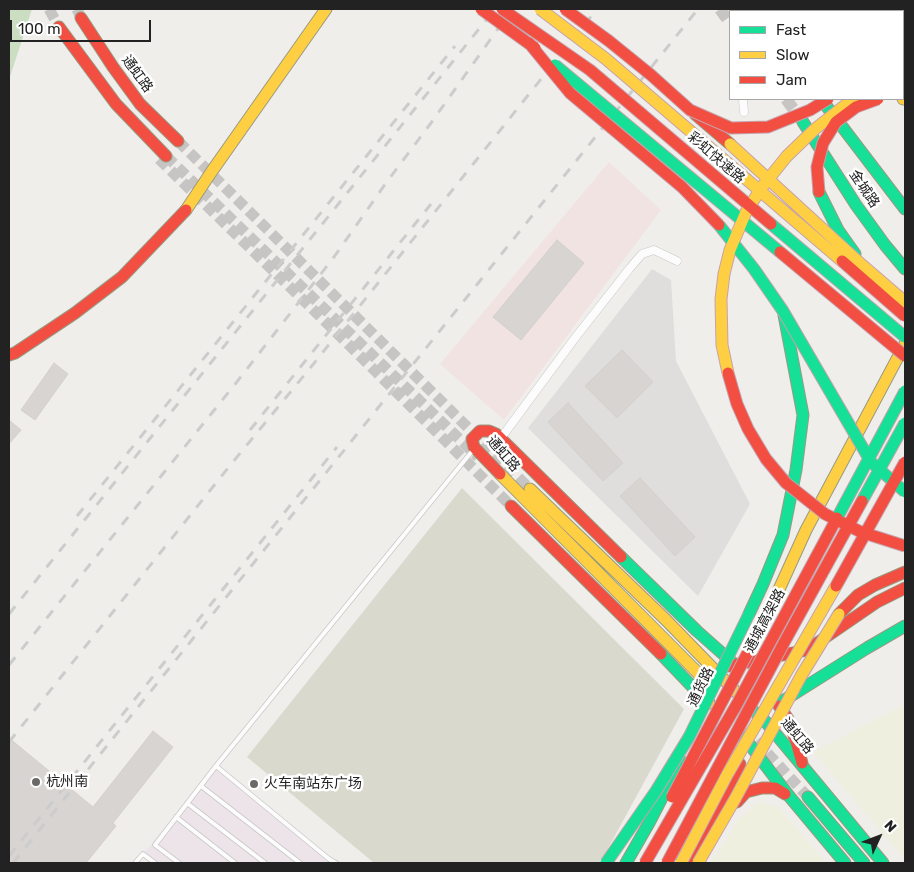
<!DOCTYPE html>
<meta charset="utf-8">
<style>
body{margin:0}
#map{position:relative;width:914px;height:872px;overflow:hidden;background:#f0eeeb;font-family:Rubik,sans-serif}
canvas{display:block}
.frame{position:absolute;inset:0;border:10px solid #222;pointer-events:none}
.legend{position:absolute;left:729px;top:10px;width:175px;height:90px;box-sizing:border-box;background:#fff;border:1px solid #a7a7a7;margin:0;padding:6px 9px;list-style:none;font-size:15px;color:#222}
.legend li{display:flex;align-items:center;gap:10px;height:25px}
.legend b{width:25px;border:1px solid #a7a7a7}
.north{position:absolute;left:854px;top:812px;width:50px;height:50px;-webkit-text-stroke:4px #fff;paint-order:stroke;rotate:47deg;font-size:14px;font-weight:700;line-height:20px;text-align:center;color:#222}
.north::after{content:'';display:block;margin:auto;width:18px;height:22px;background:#222;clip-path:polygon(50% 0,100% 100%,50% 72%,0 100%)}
.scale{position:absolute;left:10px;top:20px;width:141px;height:22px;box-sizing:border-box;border:2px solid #222;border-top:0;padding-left:6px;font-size:15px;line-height:18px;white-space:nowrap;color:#222;-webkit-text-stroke:4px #fff;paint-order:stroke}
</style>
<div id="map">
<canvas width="914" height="872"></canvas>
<div class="frame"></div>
<ul class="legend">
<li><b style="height:6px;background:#16e098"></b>Fast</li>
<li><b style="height:6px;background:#ffcf43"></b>Slow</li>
<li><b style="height:6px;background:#f24e42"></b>Jam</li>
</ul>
<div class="north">N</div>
<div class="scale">100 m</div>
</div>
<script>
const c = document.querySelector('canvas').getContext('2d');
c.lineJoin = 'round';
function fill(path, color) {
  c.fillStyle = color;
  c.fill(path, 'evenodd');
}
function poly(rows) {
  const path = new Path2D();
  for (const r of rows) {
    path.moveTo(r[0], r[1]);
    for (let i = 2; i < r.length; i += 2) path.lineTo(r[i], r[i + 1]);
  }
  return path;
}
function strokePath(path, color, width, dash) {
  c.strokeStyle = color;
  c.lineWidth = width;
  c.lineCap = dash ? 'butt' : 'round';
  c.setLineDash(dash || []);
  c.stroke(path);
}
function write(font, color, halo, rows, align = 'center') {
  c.font = font + ' Rubik,"Noto Sans SC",sans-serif';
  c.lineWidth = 5;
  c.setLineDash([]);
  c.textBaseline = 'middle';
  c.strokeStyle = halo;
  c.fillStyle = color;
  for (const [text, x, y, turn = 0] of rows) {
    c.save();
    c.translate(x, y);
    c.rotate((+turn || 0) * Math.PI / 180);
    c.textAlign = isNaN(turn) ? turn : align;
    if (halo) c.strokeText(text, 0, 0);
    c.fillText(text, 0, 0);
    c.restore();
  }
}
fill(poly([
 [652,269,671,280,676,361,750,504,698,596,528,428]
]), '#dfdedc');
fill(poly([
 [609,162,661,210,504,420,440,364]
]), '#f1e3e1');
fill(poly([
 [216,766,332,863,154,863,143,854]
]), '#ede4e9');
fill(poly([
 [462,488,684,709,600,863,374,863,247,757]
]), '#d9d9cd');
fill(poly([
 [905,704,905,860,813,752],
 [760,802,778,807,826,863,710,863,740,817]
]), '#efefdf');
fill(poly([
 [9,9,32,9,9,80]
]), '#cbdec1');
const building = poly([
 [557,240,584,263,521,340,493,317,557,240],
 [622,350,653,382,617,418,585,386,622,350],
 [54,363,68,374,35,420,21,410,54,363],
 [568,403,623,463,603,481,548,422,568,403],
 [9,420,21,430,9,444,9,420],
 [640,478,695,537,675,556,620,496,640,478],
 [153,731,173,747,113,823,116,826,86,863,9,863,9,738,93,807,153,731]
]);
fill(building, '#d7d4d2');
strokePath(building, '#d3d0cc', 1);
strokePath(poly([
 [49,9,59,27],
 [77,9,81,18],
 [178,141,530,489],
 [166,156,478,457],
 [159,159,337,333,511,506],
 [745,729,808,797]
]), '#c7c5c3', 11, [11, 5.5]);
strokePath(poly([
 [720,9,730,23],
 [753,9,755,11],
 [786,99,803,122]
]), '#c7c5c3', 12, [12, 6]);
const lane = poly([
 [216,766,329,859,336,863],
 [201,786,300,863],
 [187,803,265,863],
 [176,817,235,863],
 [135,863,143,854,155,863],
 [179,863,155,845,216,766,473,450]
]);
const street = poly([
 [744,11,744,9],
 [743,99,744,112],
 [501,438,575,338,630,268,642,254,654,250,677,261]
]);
const fast = poly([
 [821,99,905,209],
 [803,122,856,205,885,245,905,269],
 [819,192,838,230,855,254],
 [621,557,697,631,732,662],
 [749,614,763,584,783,535,796,470,803,415,784,315],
 [661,654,706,701],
 [778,704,867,648,905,626],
 [755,712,765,721,883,863],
 [742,737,750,745,789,796,845,863],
 [808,797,864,863],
 [626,863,649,823,681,761]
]);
const slow = poly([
 [903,68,905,67],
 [903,99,905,99],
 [186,210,212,171,326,9],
 [500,474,699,674,709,703],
 [530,489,666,620,736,692],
 [766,618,806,530,905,344]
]);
const jam = poly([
 [81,18,113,67,140,104,178,141],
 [59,27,116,104,166,156],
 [903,54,905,53],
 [695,114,730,144],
 [9,355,15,353,75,313,122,277,186,210],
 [500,474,474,447,472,439,480,431,489,431,496,434,621,557],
 [511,506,661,654],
 [839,614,858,595,875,585,905,572],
 [729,666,807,650,877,602,905,588],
 [779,706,788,719,795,738,802,763],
 [737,802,746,792,762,788,775,788,785,794],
 [690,863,740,764]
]);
strokePath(lane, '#c9c8c7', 5.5);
strokePath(street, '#c9c8c7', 9);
strokePath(fast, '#999a82', 13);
strokePath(slow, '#999a82', 13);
strokePath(jam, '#999a82', 13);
strokePath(lane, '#fdfcfc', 4);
strokePath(street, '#fdfcfc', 8);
strokePath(fast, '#16e098', 11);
strokePath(slow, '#ffcf43', 11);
strokePath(jam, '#f24e42', 11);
strokePath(poly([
 [250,430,431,204],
 [77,516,455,46],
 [9,614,495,9],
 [9,665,236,383,334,257,386,183,431,123,512,9],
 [9,742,228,468,311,367,597,9],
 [9,856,337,447],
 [13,863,698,9]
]), '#ccc', 3, [10, 10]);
const fastBridge = poly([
 [555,65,780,252],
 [771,224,905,337],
 [719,225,754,269,783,311,871,462,905,492],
 [862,501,905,423],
 [837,518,905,391],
 [606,863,656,791,689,737,749,614]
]);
const slowBridge = poly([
 [540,9,606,59,842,261],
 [730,144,862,265,905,302],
 [728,373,722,345,721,299,724,274,730,250,746,212,762,187,787,156,815,129,853,99],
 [681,863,727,775,836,586],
 [698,863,735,799,801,676,839,614]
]);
const jamBridge = poly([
 [481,9,535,48],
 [502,9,590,70,771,224],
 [565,9,609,41,651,75,690,110,731,128,768,127,810,110,828,99],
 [529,43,570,93,682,187,719,225],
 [819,192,817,167,823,143,836,122,856,107,878,99],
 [780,252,905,356],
 [842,261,905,316],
 [728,373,737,404,748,429,766,459,786,483,825,514,861,532,905,546],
 [836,586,905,462],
 [672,797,766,618],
 [645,863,737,704,837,518],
 [667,863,786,639,862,501]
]);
strokePath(fastBridge, '#c5a2ac', 13, []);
strokePath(slowBridge, '#c5a2ac', 13, []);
strokePath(jamBridge, '#c5a2ac', 13, []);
strokePath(fastBridge, '#16e098', 11);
strokePath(slowBridge, '#ffcf43', 11);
strokePath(jamBridge, '#f24e42', 11);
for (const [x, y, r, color] of [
 [36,782,5,"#6a6968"],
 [254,784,5,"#6a6968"]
]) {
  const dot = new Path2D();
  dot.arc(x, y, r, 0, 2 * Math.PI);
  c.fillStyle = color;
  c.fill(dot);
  strokePath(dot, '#fff', 2);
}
write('14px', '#222', '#fff', [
 ["通虹路",137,74,54],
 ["彩虹快速路",716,158,41],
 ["金城路",864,189,56],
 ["通虹路",503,454,49],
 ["通城高架路",765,621,-62],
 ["通货路",701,687,-64],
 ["通虹路",797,736,50]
]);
write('14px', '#222', '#fff', [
 ["杭州南",46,782],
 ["火车南站东广场",264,784]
], 'left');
</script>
